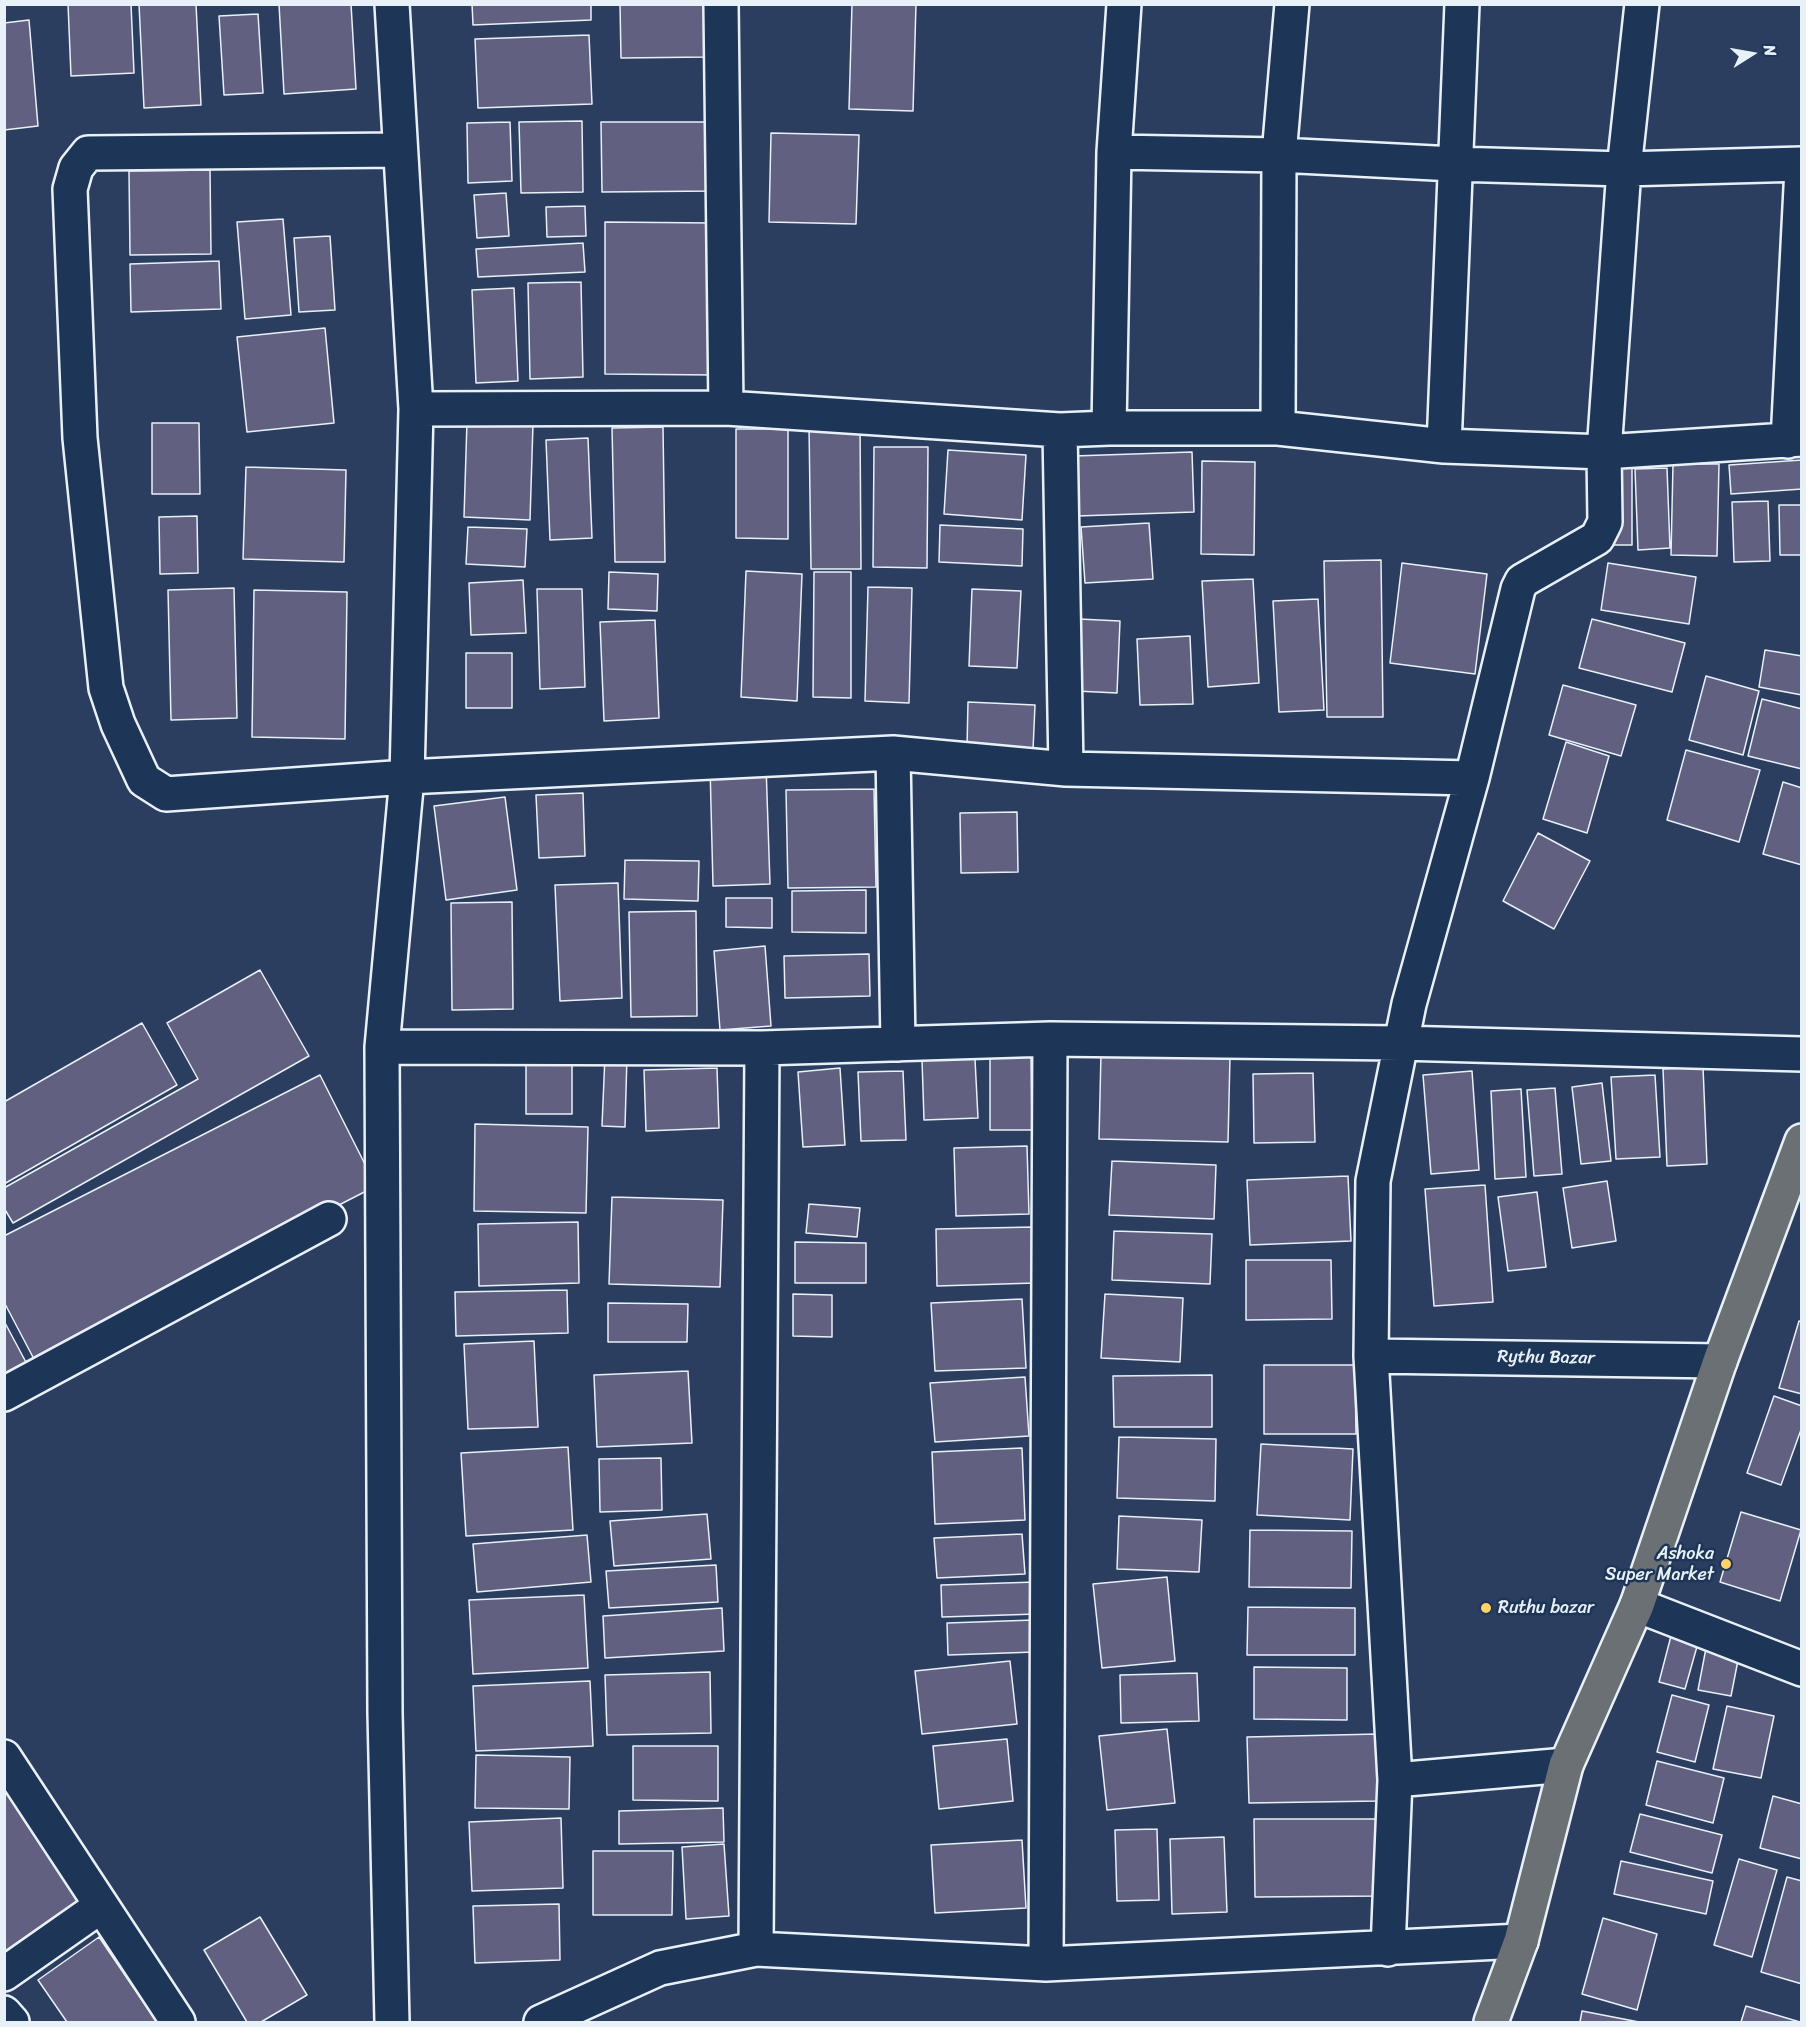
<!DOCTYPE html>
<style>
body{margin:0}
#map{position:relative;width:1806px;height:2027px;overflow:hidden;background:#2b3e5f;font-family:Sriracha,sans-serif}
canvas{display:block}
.frame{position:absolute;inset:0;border:6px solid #e8f1f8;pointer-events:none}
.north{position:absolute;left:1722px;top:24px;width:60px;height:60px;-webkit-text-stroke:4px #1d3557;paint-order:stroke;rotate:79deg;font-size:16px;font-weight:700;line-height:24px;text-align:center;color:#e8f1f8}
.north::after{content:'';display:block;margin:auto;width:21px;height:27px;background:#e8f1f8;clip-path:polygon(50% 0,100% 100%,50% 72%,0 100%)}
</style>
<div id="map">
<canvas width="1806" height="2027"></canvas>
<div class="frame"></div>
<div class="north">N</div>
</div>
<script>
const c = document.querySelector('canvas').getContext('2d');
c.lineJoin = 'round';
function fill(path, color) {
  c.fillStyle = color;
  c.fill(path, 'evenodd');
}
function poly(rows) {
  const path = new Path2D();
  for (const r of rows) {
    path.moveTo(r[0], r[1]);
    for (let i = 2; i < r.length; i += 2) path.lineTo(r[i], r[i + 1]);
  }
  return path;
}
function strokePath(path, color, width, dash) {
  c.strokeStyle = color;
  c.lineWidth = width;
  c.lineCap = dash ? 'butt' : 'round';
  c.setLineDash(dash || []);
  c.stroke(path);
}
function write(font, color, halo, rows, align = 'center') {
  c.font = font + ' Sriracha,sans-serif';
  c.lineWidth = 5;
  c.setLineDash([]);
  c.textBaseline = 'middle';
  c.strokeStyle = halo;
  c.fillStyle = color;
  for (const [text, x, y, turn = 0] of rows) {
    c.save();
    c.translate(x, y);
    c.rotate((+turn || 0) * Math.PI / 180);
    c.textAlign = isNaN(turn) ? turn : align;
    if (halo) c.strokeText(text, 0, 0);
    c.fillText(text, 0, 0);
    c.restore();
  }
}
const building = poly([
 [68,4,131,4,134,73,71,76,68,4],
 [139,4,196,4,201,105,144,108,139,4],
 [279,4,351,4,356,89,284,94,279,4],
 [472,4,591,4,591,20,473,25,472,4],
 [620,4,707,4,707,57,621,58,620,4],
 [852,4,916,4,913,111,849,109,852,4],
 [258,14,263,93,224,95,219,16,258,14],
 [29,20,38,126,4,130,4,23,29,20],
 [589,35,592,104,478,108,475,39,589,35],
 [582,121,583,192,521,193,519,122,582,121],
 [510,122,512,181,468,183,467,123,510,122],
 [601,122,714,122,715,191,602,192,601,122],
 [771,133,859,135,856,224,769,222,771,133],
 [210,170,211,254,130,255,129,171,210,170],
 [506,193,509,236,477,238,474,195,506,193],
 [585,206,586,236,547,237,546,207,585,206],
 [283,219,291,315,245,319,237,222,283,219],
 [605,222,714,223,714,375,605,374,605,222],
 [330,236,335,310,299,312,294,238,330,236],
 [583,243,585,272,478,277,476,249,583,243],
 [219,261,221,309,131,312,130,264,219,261],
 [581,282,583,377,530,379,528,283,581,282],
 [514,288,518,381,476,383,472,290,514,288],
 [325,328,334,423,247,432,237,337,325,328],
 [467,421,533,424,530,520,464,517,467,421],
 [152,423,199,423,200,494,152,494,152,423],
 [860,424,861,569,811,569,809,425,860,424],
 [663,427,665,562,615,562,612,428,663,427],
 [736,429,788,429,788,539,736,538,736,429],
 [588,438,592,538,550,540,546,440,588,438],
 [874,447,928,447,927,568,873,567,874,447],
 [948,450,1026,455,1022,520,944,514,948,450],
 [1192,452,1194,512,1077,516,1074,456,1192,452],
 [1802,460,1802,489,1731,494,1729,465,1802,460],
 [1202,461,1255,462,1254,555,1201,554,1202,461],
 [1673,464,1719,464,1717,556,1671,555,1673,464],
 [246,467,346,470,344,562,243,559,246,467],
 [1608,468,1632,468,1632,545,1607,545,1608,468],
 [1667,468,1670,548,1638,550,1635,469,1667,468],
 [1768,501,1770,561,1734,562,1732,502,1768,501],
 [1779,505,1802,505,1802,555,1780,555,1779,505],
 [197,516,198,573,160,574,159,517,197,516],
 [1149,523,1153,579,1085,583,1081,527,1149,523],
 [940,525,1023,529,1022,566,939,562,940,525],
 [468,527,527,529,525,567,466,564,468,527],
 [1381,560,1383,717,1327,717,1324,561,1381,560],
 [1402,563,1487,574,1475,674,1390,663,1402,563],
 [1608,563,1696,577,1689,624,1601,610,1608,563],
 [746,571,802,574,797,701,741,697,746,571],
 [609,572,658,574,657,611,608,609,609,572],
 [814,572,851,572,851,698,813,697,814,572],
 [1253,579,1259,683,1208,687,1202,581,1253,579],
 [523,580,526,633,471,635,469,583,523,580],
 [868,587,912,588,909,703,865,701,868,587],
 [234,588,237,718,171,720,168,590,234,588],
 [537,589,582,589,585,687,540,689,537,589],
 [972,589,1021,591,1017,668,969,666,972,589],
 [254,590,347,592,345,739,252,737,254,590],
 [1318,599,1324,710,1279,712,1273,601,1318,599],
 [1079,619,1120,621,1117,693,1076,691,1079,619],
 [1592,619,1685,643,1672,692,1579,668,1592,619],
 [655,620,659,718,604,721,600,622,655,620],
 [1190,636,1193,704,1140,705,1137,639,1190,636],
 [1765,650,1802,656,1802,695,1759,687,1765,650],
 [466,653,512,653,512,708,466,708,466,653],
 [1706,676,1759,691,1743,755,1689,740,1706,676],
 [1563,685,1636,705,1621,756,1549,735,1563,685],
 [1762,699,1802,709,1802,769,1748,756,1762,699],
 [968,702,1035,705,1033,750,967,747,968,702],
 [1566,742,1609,756,1587,833,1543,819,1566,742],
 [1686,750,1760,770,1739,842,1667,820,1686,750],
 [766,765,770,884,713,886,710,766,766,765],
 [1783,782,1802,788,1802,865,1763,854,1783,782],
 [874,789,876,887,788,888,786,790,874,789],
 [583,793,585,856,539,858,536,795,583,793],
 [505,797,517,890,446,900,434,806,505,797],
 [1017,812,1018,872,961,873,960,813,1017,812],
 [1538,833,1590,861,1554,929,1503,901,1538,833],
 [625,860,699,861,698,901,624,899,625,860],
 [618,883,622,998,560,1001,555,885,618,883],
 [866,890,866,933,792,932,792,891,866,890],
 [726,898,772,898,772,928,726,927,726,898],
 [512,902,513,1009,452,1010,451,903,512,902],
 [696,911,697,1016,631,1017,629,912,696,911],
 [765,946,771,1026,720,1030,714,951,765,946],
 [869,954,870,996,785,998,784,956,869,954],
 [260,970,309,1056,13,1223,4,1208,4,1188,198,1079,167,1023,260,970],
 [142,1023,177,1085,4,1184,4,1102,142,1023],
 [1101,1053,1230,1057,1228,1142,1099,1139,1101,1053],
 [990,1054,1031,1054,1032,1130,990,1130,990,1054],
 [605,1055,627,1056,625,1127,602,1126,605,1055],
 [975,1059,978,1118,924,1120,922,1060,975,1059],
 [526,1062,572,1062,572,1114,526,1114,526,1062],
 [1703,1067,1707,1164,1667,1166,1663,1069,1703,1067],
 [717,1068,719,1128,646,1131,644,1070,717,1068],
 [840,1068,845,1145,803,1147,798,1072,840,1068],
 [903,1071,906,1140,861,1141,858,1072,903,1071],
 [1472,1071,1479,1170,1431,1174,1423,1075,1472,1071],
 [1313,1073,1315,1142,1254,1143,1253,1074,1313,1073],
 [320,1075,376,1186,35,1361,4,1302,4,1236,320,1075],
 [1655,1075,1660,1157,1616,1159,1611,1077,1655,1075],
 [1602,1083,1611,1161,1581,1164,1572,1087,1602,1083],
 [1555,1088,1562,1174,1534,1176,1527,1090,1555,1088],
 [1521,1089,1526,1177,1495,1179,1491,1091,1521,1089],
 [475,1124,588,1127,586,1213,474,1211,475,1124],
 [1027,1146,1029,1214,956,1216,954,1148,1027,1146],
 [1112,1161,1216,1165,1214,1219,1109,1215,1112,1161],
 [1348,1176,1351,1241,1250,1245,1247,1180,1348,1176],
 [1607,1181,1616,1241,1572,1248,1563,1188,1607,1181],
 [1485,1185,1493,1302,1434,1306,1425,1189,1485,1185],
 [1537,1192,1546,1267,1508,1271,1498,1197,1537,1192],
 [612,1197,723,1200,720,1287,609,1284,612,1197],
 [809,1204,860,1208,857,1237,806,1233,809,1204],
 [578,1222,579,1283,479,1286,478,1224,578,1222],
 [1034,1227,1035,1283,937,1286,936,1229,1034,1227],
 [1114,1231,1212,1234,1210,1284,1112,1280,1114,1231],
 [795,1242,866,1243,866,1283,795,1283,795,1242],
 [1246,1260,1331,1260,1332,1319,1246,1320,1246,1260],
 [567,1290,568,1333,456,1336,455,1292,567,1290],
 [793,1294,832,1295,832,1337,793,1336,793,1294],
 [1105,1294,1183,1298,1180,1362,1101,1358,1105,1294],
 [1022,1299,1026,1368,935,1371,931,1303,1022,1299],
 [608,1303,688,1304,687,1342,608,1342,608,1303],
 [4,1321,28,1366,4,1378,4,1321],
 [1799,1321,1802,1322,1802,1394,1779,1388,1799,1321],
 [534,1341,538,1427,468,1429,464,1344,534,1341],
 [1264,1365,1355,1365,1356,1434,1264,1434,1264,1365],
 [688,1371,692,1443,597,1447,594,1375,688,1371],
 [1212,1375,1212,1427,1114,1427,1113,1376,1212,1375],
 [1025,1377,1029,1436,935,1442,930,1383,1025,1377],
 [1774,1396,1802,1406,1802,1427,1781,1485,1747,1473,1774,1396],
 [1119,1437,1216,1439,1215,1501,1117,1498,1119,1437],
 [1261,1444,1353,1449,1350,1520,1257,1515,1261,1444],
 [568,1447,573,1530,466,1536,461,1453,568,1447],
 [1022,1448,1025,1520,935,1524,932,1452,1022,1448],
 [661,1458,662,1510,600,1512,599,1459,661,1458],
 [1741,1512,1801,1530,1780,1601,1720,1582,1741,1512],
 [707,1514,711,1559,614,1566,610,1521,707,1514],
 [1119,1516,1202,1520,1199,1572,1117,1569,1119,1516],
 [1250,1530,1352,1531,1351,1588,1249,1587,1250,1530],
 [1022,1534,1025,1574,937,1578,934,1538,1022,1534],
 [587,1535,591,1582,477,1592,473,1544,587,1535],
 [716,1565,718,1602,609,1608,606,1571,716,1565],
 [1167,1577,1175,1661,1102,1668,1093,1584,1167,1577],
 [1036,1582,1037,1614,942,1617,941,1585,1036,1582],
 [584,1595,588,1668,473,1674,469,1600,584,1595],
 [1248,1607,1355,1608,1355,1655,1247,1655,1248,1607],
 [722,1608,724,1651,605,1658,603,1616,722,1608],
 [1034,1620,1035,1652,948,1655,947,1623,1034,1620],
 [1671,1636,1698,1643,1685,1689,1659,1682,1671,1636],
 [1707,1643,1740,1650,1731,1696,1698,1690,1707,1643],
 [1010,1661,1017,1724,922,1734,915,1671,1010,1661],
 [1254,1667,1347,1668,1347,1720,1254,1719,1254,1667],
 [710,1672,711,1733,607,1735,605,1675,710,1672],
 [1197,1673,1199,1721,1121,1723,1120,1675,1197,1673],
 [590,1681,593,1746,476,1751,473,1686,590,1681],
 [1672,1695,1709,1705,1695,1762,1657,1752,1672,1695],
 [1727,1706,1774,1716,1761,1778,1713,1769,1727,1706],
 [1167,1729,1175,1803,1107,1810,1099,1736,1167,1729],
 [1378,1734,1379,1801,1249,1803,1247,1737,1378,1734],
 [1007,1739,1013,1801,939,1809,933,1746,1007,1739],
 [633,1746,718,1746,718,1801,633,1800,633,1746],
 [476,1755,570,1757,569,1809,475,1808,476,1755],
 [1657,1761,1724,1778,1713,1823,1646,1805,1657,1761],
 [5,1779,84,1911,4,1957,4,1780,5,1779],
 [1773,1796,1802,1804,1802,1859,1760,1848,1773,1796],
 [723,1808,724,1842,619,1844,619,1811,723,1808],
 [1640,1814,1722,1835,1712,1873,1630,1852,1640,1814],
 [561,1818,563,1888,472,1891,469,1822,561,1818],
 [1254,1819,1381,1819,1381,1896,1255,1897,1254,1819],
 [1157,1829,1159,1900,1117,1901,1115,1830,1157,1829],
 [1224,1837,1227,1912,1172,1914,1170,1839,1224,1837],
 [1022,1840,1026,1908,935,1913,931,1845,1022,1840],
 [724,1844,729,1916,686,1919,682,1847,724,1844],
 [593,1851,673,1851,672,1915,593,1915,593,1851],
 [1739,1859,1777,1870,1752,1957,1714,1945,1739,1859],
 [1621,1861,1713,1881,1706,1914,1614,1894,1621,1861],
 [1787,1877,1802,1881,1802,1984,1761,1972,1787,1877],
 [559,1904,560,1960,475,1963,473,1906,559,1904],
 [260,1917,307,1995,261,2022,247,2022,204,1950,260,1917],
 [1603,1918,1657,1934,1637,2010,1582,1994,1603,1918],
 [99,1937,157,2022,67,2022,38,1980,99,1937],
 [1746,2006,1800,2022,1741,2022,1746,2006],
 [1582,2011,1639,2022,1580,2022,1582,2011]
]);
fill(building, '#626080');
strokePath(building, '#e8f1f8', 1.5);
const minor = poly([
 [392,4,416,409,407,777,382,1047,385,1713,392,2022],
 [721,4,726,408],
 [1642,4,1624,169,1604,452,1802,439],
 [399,150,88,153,76,168,70,189,80,438,106,688,118,724,144,780,166,794,407,777,893,753,1066,769,1472,778],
 [1114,152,1279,155,1454,164,1624,169,1802,164],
 [416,409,726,408,1060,430,1109,428,1278,428,1444,446],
 [1109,428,1114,152,1124,4],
 [1278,428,1279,155,1292,4],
 [1060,430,1066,769],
 [1788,441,1802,168],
 [893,753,898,1044],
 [382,1047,762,1048,1050,1039,1399,1043,1802,1054],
 [1371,1356,1720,1361],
 [4,1394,329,1219],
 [1637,1605,1802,1669],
 [4,1757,178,2022],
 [1395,1780,1566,1765],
 [756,1949,762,1048],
 [1388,1949,1395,1780,1371,1356,1373,1181,1409,1004,1472,778,1518,589,1522,581,1597,538,1605,522,1604,452,1444,446,1462,4],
 [1046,1964,1050,1039],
 [4,1974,101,1906],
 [4,2013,12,2022],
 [541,2022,660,1968,756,1949,1046,1964,1521,1941]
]);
const major = poly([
 [1491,2022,1521,1941,1566,1765,1637,1605,1720,1361,1802,1141]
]);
strokePath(minor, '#e8f1f8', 38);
strokePath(major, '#e8f1f8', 38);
strokePath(minor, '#1d3557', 33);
strokePath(major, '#6a7074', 33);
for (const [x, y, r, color] of [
 [1726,1564,6,"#ffd166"],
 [1486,1608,6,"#ffd166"]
]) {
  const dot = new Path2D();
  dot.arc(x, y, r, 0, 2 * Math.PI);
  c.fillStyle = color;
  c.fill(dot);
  strokePath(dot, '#1d3557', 2);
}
write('18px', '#e8f1f8', '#1d3557', [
 ["Rythu Bazar",1546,1358,1]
]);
write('18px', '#e8f1f8', '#1d3557', [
 ["Ashoka",1714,1554],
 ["Super Market",1714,1575],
 ["Ruthu bazar",1498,1608,"left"]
], 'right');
</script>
